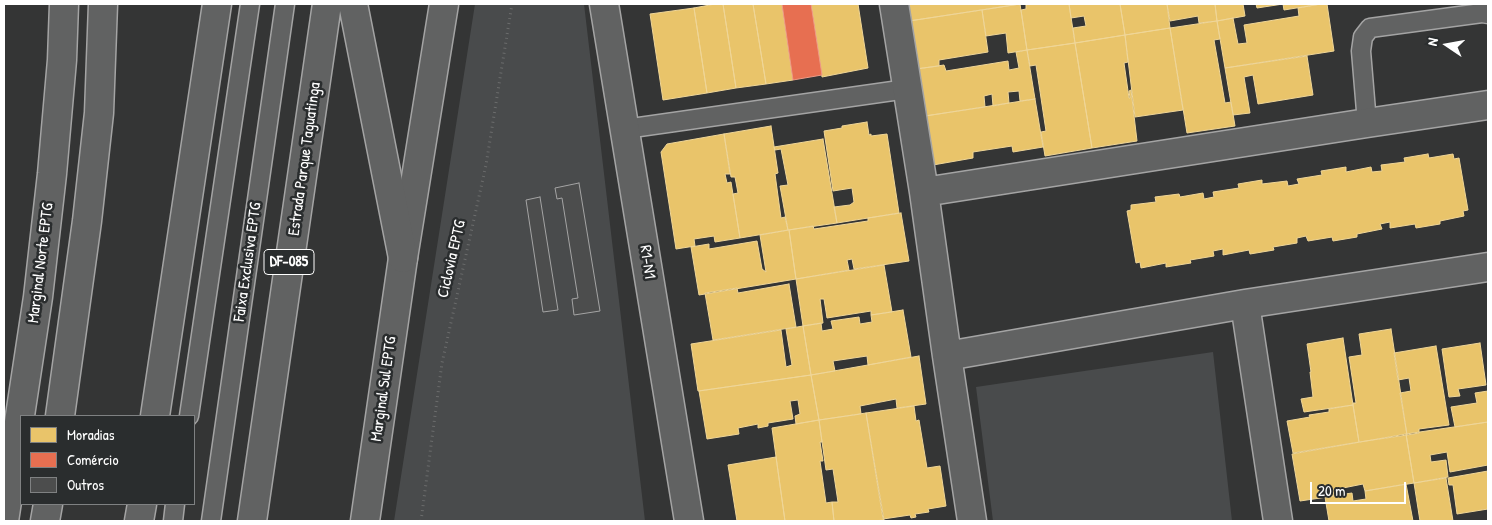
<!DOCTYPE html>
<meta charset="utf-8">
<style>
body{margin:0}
#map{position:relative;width:1492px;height:525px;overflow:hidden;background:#343535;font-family:"Patrick Hand",sans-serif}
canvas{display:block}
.frame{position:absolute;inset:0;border:5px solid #fff;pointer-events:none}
.legend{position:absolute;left:20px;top:415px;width:175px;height:90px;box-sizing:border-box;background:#2a2d2e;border:1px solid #7f8182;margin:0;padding:6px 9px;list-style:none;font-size:15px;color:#fff}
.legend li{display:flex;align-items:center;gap:10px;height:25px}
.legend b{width:25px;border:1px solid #7f8182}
.north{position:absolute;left:1422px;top:20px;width:50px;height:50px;-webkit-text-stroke:4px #2a2d2e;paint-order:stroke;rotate:282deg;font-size:14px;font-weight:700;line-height:20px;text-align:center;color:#fff}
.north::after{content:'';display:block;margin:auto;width:18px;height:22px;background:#fff;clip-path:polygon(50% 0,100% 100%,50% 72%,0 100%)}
.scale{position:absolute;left:1310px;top:482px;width:96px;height:22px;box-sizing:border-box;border:2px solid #fff;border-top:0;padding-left:6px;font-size:15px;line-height:18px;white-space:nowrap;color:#fff;-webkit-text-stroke:4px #2a2d2e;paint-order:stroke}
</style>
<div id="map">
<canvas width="1492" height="525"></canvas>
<div class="frame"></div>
<ul class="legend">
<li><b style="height:14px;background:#e9c46a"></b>Moradias</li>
<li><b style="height:14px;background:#e76f51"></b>Comércio</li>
<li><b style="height:14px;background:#4c4d4d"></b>Outros</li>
</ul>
<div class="north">N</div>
<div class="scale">20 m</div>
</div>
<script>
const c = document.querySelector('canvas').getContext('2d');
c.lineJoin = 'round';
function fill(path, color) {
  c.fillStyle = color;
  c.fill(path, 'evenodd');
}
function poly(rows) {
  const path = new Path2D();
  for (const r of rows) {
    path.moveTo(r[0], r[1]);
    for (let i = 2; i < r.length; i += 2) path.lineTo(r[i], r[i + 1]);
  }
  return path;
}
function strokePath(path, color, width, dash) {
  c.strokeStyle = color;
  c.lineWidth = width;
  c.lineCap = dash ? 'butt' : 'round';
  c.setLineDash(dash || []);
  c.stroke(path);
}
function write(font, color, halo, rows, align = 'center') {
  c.font = font + ' "Patrick Hand",sans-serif';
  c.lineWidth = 5;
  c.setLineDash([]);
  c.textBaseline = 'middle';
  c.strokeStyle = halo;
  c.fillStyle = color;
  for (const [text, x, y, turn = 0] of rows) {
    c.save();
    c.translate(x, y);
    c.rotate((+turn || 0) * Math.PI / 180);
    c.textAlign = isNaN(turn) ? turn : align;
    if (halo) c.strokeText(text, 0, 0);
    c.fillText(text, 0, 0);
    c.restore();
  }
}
fill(poly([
 [475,4,584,4,645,521,394,521],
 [1213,352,1232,521,993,521,976,387]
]), '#494b4c');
const homes = poly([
 [715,4,723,4,736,88,707,93,694,8,715,4],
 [723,4,753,4,766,84,736,88,723,4],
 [753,4,782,4,793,80,766,84,753,4],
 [811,4,858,4,868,68,822,77,811,4],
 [906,4,1020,4,909,21,906,4],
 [1020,4,1027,50,1008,53,1006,33,986,36,982,10,1020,4],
 [1026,4,1069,4,1075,43,1027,50,1021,10,1026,9,1026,4],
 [1069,4,1120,4,1125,35,1075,43,1073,28,1086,26,1084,16,1071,18,1069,4],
 [1120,4,1167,4,1170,28,1125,35,1120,4],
 [1167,4,1215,4,1217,21,1199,23,1198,16,1170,21,1167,4],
 [1215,4,1243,4,1245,16,1217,21,1215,4],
 [1256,4,1321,4,1284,10,1283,4,1257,8,1256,4],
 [1321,4,1327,4,1334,51,1225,68,1217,21,1233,18,1238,44,1247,43,1244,25,1299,16,1298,8,1321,4],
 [694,8,707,93,663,100,650,14,694,8],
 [982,10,988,52,939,60,939,66,915,69,909,21,982,10],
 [1217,21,1220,39,1214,40,1225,103,1231,102,1235,126,1187,133,1170,28,1217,21],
 [1170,28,1183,110,1135,117,1125,35,1170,28],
 [1125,35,1128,62,1124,63,1129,98,1130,98,1129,91,1131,90,1137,141,1092,148,1075,43,1125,35],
 [1075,43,1092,148,1045,156,1041,132,1046,131,1036,65,1030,66,1027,50,1075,43],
 [1027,50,1035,99,1020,101,1019,91,1008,92,1009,103,993,106,992,94,984,96,985,107,925,116,917,69,944,65,946,71,1008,61,1009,70,1019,68,1016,52,1027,50],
 [1307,56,1313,95,1258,104,1253,75,1244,77,1250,113,1233,115,1225,68,1307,56],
 [1035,99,1043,147,1013,152,1012,146,973,152,973,158,933,165,925,116,1035,99],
 [867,122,869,135,871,134,871,136,887,134,899,213,837,223,834,207,850,205,854,202,852,188,833,191,824,131,842,128,842,126,867,122],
 [771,126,778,173,775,174,781,218,785,217,788,230,740,238,733,194,738,193,735,177,731,177,724,134,771,126],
 [724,134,730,174,725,174,727,183,731,182,740,238,715,242,714,236,694,239,695,246,676,249,661,152,667,144,724,134],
 [823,139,837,223,788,230,780,186,788,185,781,149,775,150,774,147,823,139],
 [1428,154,1429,158,1453,154,1454,159,1459,158,1468,210,1463,211,1464,216,1440,221,1440,224,1416,228,1415,224,1390,228,1390,222,1380,224,1382,229,1357,234,1357,237,1333,241,1332,237,1308,241,1306,236,1297,238,1297,243,1273,247,1274,250,1250,254,1249,250,1223,255,1223,249,1213,251,1214,256,1190,260,1191,263,1166,267,1166,263,1141,268,1140,262,1136,263,1127,211,1131,210,1131,205,1156,202,1155,197,1179,194,1180,197,1203,193,1204,199,1214,197,1213,192,1239,188,1238,184,1262,180,1262,184,1287,181,1288,186,1299,184,1297,179,1322,175,1321,171,1346,167,1346,172,1371,167,1372,172,1382,171,1381,165,1405,162,1404,158,1428,154],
 [901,213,909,261,854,269,852,259,847,260,849,270,796,279,789,230,813,226,814,229,868,221,868,218,901,213],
 [789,230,796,279,699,295,691,247,709,244,709,249,757,241,762,269,766,272,760,235,789,230],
 [884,265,892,312,871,315,871,311,827,318,824,299,820,299,823,323,803,326,796,279,884,265],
 [789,284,796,327,713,340,705,293,737,288,738,293,789,284],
 [903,310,911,357,868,365,867,356,833,361,835,371,811,375,803,326,821,323,822,331,833,329,831,321,859,317,860,324,872,322,871,315,903,310],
 [803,326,811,375,698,391,691,344,781,330,786,367,792,365,786,329,803,326],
 [1391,329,1407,435,1359,442,1353,405,1353,403,1356,403,1349,357,1362,355,1359,334,1391,329],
 [1343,338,1353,405,1304,412,1301,399,1313,397,1310,372,1311,372,1307,344,1343,338],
 [1480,343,1486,385,1458,389,1460,396,1449,397,1442,349,1480,343],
 [1436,346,1449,425,1419,429,1419,433,1407,435,1400,393,1411,391,1409,378,1398,380,1394,353,1436,346],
 [919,356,926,404,897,408,896,399,860,406,861,414,819,420,811,375,919,356],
 [811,375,819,420,796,424,795,416,800,414,798,400,790,401,793,419,768,423,768,426,758,428,758,424,738,428,739,434,707,439,699,391,811,375],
 [1488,391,1488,422,1455,427,1451,407,1477,403,1475,393,1488,391],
 [1353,405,1359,442,1293,453,1287,421,1310,417,1309,415,1329,412,1329,409,1353,405],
 [914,406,916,421,919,420,927,468,940,466,946,506,928,509,929,512,915,514,916,517,911,518,910,515,883,519,866,413,914,406],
 [866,413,884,520,873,521,834,521,832,502,838,502,833,469,826,470,819,420,866,413],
 [819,420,822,442,820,442,823,461,820,461,826,503,832,502,834,521,785,521,772,428,819,420],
 [1488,422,1488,465,1450,472,1447,452,1430,455,1431,462,1446,460,1448,477,1414,483,1406,434,1488,422],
 [1406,434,1414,483,1365,491,1363,484,1333,490,1334,496,1300,501,1292,454,1406,434],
 [776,457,785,521,737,521,728,465,776,457],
 [1488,471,1488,509,1457,514,1453,485,1449,485,1448,478,1488,471],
 [1446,478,1453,521,1420,521,1414,483,1446,478],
 [1406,484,1413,521,1329,521,1325,497,1352,493,1353,501,1366,499,1365,491,1406,484]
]);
fill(homes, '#e9c46a');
strokePath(homes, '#f0d697', 1);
const shops = poly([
 [782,4,811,4,822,75,793,80,782,4]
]);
fill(shops, '#e76f51');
strokePath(shops, '#ee9a85', 1);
const building = poly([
 [579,183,600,311,574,315,572,299,578,298,562,198,557,199,555,188,579,183],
 [540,197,558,310,543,312,526,200,540,197]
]);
fill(building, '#4c4d4d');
strokePath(building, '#a4a4a4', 1);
const lane = poly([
 [1367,123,1361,51,1363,37,1370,28,1482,13,1488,14],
 [625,129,907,89],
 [189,416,250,4],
 [173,521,175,504],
 [211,521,285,4]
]);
const street = poly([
 [604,4,689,521],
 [894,4,924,192,947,356,972,521],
 [924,192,1367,123,1488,105],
 [1245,304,1278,521],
 [947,356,1245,304,1488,267]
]);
const secondary = poly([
 [60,416,87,221,99,113,103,4],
 [45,521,48,504]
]);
const primary = poly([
 [4,521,38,297,52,174,62,60,64,4],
 [365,521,403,258,444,4]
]);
const highway = poly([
 [353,4,403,258],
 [155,416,217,4],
 [139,521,142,504],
 [252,521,327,4]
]);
strokePath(lane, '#a4a4a4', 21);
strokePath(street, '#a4a4a4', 31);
strokePath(secondary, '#a4a4a4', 31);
strokePath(primary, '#a4a4a4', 31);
strokePath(highway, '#a4a4a4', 31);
strokePath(poly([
 [421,521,442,363,486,165,512,4]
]), '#6b6c6c', 3, [1, 4]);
strokePath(lane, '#616262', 18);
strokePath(street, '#616262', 28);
strokePath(secondary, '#616262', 28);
strokePath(primary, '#616262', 28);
strokePath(highway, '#616262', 28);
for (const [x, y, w] of [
 [289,262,50]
]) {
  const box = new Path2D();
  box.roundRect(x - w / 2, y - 12.5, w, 25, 4);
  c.fillStyle = '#2a2d2e';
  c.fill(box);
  strokePath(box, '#fff', 1);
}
write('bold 15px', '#fff', null, [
 ["DF-085",289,262]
]);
write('16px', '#fff', '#2a2d2e', [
 ["Estrada Parque Taguatinga",305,159,-82],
 ["Ciclovia EPTG",452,259,-77],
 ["Faixa Exclusiva EPTG",248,262,-82],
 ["R1-N1",647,262,81],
 ["Marginal Norte EPTG",41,263,-83],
 ["Marginal Sul EPTG",384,389,-82]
]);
</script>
